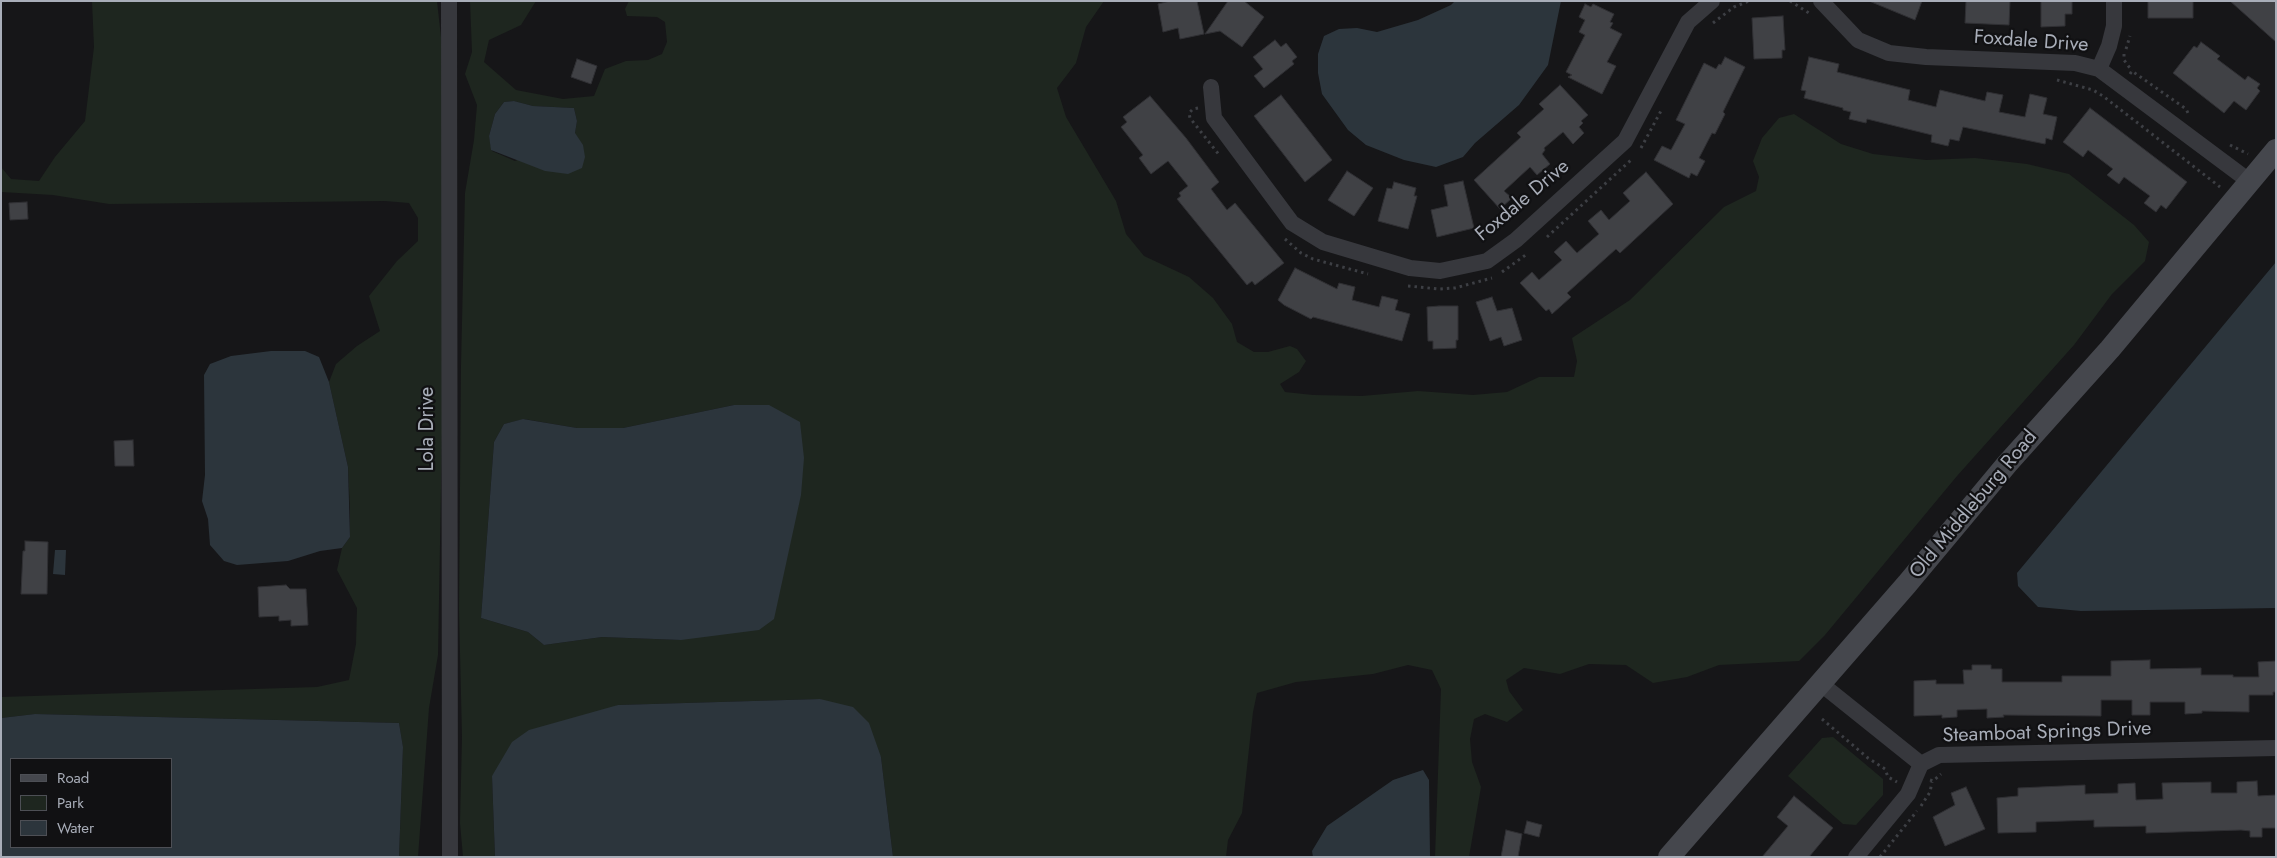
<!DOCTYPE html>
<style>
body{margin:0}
#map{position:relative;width:2277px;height:858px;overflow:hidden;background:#161618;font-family:Jost,sans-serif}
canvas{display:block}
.frame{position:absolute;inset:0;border:2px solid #a8adb8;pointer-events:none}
.legend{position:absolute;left:10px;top:758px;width:162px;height:90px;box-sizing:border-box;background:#111113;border:1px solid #4d4f55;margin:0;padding:6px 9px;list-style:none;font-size:15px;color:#a8adb8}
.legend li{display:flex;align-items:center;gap:10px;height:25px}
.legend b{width:25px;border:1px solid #4d4f55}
</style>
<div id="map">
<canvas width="2277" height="858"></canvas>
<div class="frame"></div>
<ul class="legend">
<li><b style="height:6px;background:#45474d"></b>Road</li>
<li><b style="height:14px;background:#1e261f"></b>Park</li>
<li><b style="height:14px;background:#2c353c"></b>Water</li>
</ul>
</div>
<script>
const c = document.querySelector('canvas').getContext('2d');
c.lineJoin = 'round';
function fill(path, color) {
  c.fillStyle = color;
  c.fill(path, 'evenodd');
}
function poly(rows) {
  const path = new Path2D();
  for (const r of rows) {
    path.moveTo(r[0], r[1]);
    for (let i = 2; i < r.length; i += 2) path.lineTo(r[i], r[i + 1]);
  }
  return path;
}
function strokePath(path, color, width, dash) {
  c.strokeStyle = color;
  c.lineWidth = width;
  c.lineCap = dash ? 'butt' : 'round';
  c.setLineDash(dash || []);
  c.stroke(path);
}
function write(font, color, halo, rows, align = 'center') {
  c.font = font + ' Jost,sans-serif';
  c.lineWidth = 4.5;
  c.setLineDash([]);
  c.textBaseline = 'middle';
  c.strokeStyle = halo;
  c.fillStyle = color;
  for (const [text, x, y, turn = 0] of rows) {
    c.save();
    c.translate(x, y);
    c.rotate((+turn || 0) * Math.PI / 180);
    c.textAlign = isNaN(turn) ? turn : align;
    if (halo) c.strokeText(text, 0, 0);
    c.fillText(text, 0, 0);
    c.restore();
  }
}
fill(poly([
 [92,1,437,1,445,73,444,322,438,655,429,708,418,857,399,857,403,747,399,723,35,714,1,718,1,697,317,687,349,680,356,644,357,608,337,570,342,548,350,537,350,509,348,467,329,382,336,364,357,346,380,331,369,296,397,261,418,241,418,218,409,203,385,201,109,204,53,195,1,192,1,167,11,179,39,181,55,157,85,121,94,47],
 [470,1,536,1,521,25,489,40,484,62,516,90,563,99,594,96,605,69,626,61,648,60,662,54,667,42,665,22,657,17,627,16,625,9,629,1,1104,1,1086,27,1076,63,1057,88,1066,117,1116,201,1126,234,1144,256,1189,277,1213,298,1232,324,1237,342,1254,352,1268,352,1290,346,1297,349,1306,361,1299,372,1280,384,1285,392,1313,395,1362,396,1418,391,1473,395,1507,392,1539,377,1574,377,1577,361,1572,338,1630,300,1724,207,1756,191,1759,177,1753,161,1762,138,1779,118,1794,114,1841,144,1873,154,1926,160,1975,158,2027,164,2069,174,2134,225,2149,242,2145,261,2112,294,2074,345,1957,476,1825,635,1799,661,1719,665,1687,677,1653,683,1626,665,1589,664,1560,674,1524,668,1506,680,1509,691,1523,710,1507,722,1485,714,1474,719,1470,739,1472,762,1481,787,1469,857,1435,857,1441,689,1432,670,1408,665,1373,674,1296,682,1257,693,1253,712,1242,813,1228,840,1226,857,893,857,881,757,820,699,618,705,492,776,495,857,463,857,460,823,462,737,459,610,461,365,465,193,474,140,477,105,465,74,472,52],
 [514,101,533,106,574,108,577,121,575,133,515,161,492,151,489,136,495,114,504,102],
 [734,405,681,640,602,637,544,645,528,632,481,618,494,442,504,424,524,419,577,428,623,428],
 [1833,737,1883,779,1883,795,1856,825,1843,824,1788,776,1822,738]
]), '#1e261f');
fill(poly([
 [1455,1,1561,1,1548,65,1519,105,1475,143,1463,157,1436,167,1404,160,1366,145,1348,130,1322,94,1318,73,1318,54,1324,36,1339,29,1357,28,1377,32,1418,20,1451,5],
 [514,101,533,106,574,108,577,121,575,133,583,145,585,157,582,168,568,174,545,171,491,150,489,136,495,114,504,102],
 [2276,262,2276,608,2081,611,2038,607,2018,586,2017,573],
 [271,351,305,351,319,357,329,382,348,467,350,537,342,548,320,551,288,561,237,565,224,561,210,545,208,519,202,501,205,475,204,375,210,364,231,356],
 [734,405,769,405,800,422,804,458,801,495,774,619,759,630,681,640,602,637,544,645,528,632,481,618,494,442,504,424,523,419,577,428,623,428],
 [55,550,66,550,65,575,53,574],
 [820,699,853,707,869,723,881,757,893,857,495,857,492,776,512,742,529,730,618,705],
 [35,714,399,723,403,747,399,857,1,857,1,718],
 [11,759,171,759,171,847,11,847],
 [1423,770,1429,780,1430,857,1313,857,1312,851,1327,826,1393,780]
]), '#2c353c');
const building = poly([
 [1170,1,1197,1,1204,34,1180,39,1178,28,1163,32,1158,4,1170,1],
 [1228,1,1244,1,1264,17,1242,47,1220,31,1205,34,1228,1],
 [1869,1,1922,1,1915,20,1869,1],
 [1966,1,2010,1,2009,25,1965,23,1966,1],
 [2041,1,2072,1,2072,14,2065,14,2065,26,2041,27,2041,1],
 [2148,1,2193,1,2193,18,2148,18,2148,1],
 [2230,1,2276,1,2276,42,2230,1],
 [1585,4,1591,7,1593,4,1614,14,1610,22,1613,23,1610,28,1622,34,1607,62,1616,66,1602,94,1568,77,1572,75,1566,72,1585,35,1579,32,1585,20,1579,17,1585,4],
 [1783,16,1785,50,1782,50,1782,58,1754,59,1752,18,1783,16],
 [1275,40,1281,47,1286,43,1297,57,1292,61,1294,64,1264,88,1254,76,1263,69,1253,57,1275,40],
 [2201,42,2220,56,2217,59,2245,80,2248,76,2260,84,2257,88,2260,91,2246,110,2234,101,2224,113,2173,73,2194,46,2197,48,2201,42],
 [1725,57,1745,67,1723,112,1725,114,1715,134,1712,133,1699,158,1705,161,1697,176,1691,173,1689,178,1654,160,1662,146,1671,150,1685,124,1676,120,1704,63,1716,69,1719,64,1721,65,1725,57],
 [1809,57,1839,64,1837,72,1910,90,1908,100,1936,107,1940,90,1985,101,1987,92,2003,95,1999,112,2025,117,2030,94,2047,98,2043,114,2057,117,2052,140,2046,138,2045,144,1963,127,1959,141,1950,139,1948,146,1931,142,1932,135,1867,119,1866,123,1849,119,1851,112,1843,110,1843,108,1804,98,1806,91,1801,90,1809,57],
 [577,59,597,66,591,84,571,77,577,59],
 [1560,85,1588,115,1581,121,1583,123,1579,127,1584,133,1573,144,1563,132,1544,148,1545,150,1542,154,1550,164,1537,175,1530,167,1504,191,1512,198,1500,209,1474,180,1521,137,1517,133,1544,109,1539,104,1560,85],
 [1281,95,1332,160,1305,182,1254,116,1281,95],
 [1150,96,1186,138,1219,182,1211,189,1227,210,1235,203,1284,263,1255,285,1252,281,1247,285,1177,199,1181,196,1179,193,1188,186,1168,161,1151,174,1139,158,1143,155,1121,127,1127,122,1123,117,1150,96],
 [2090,108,2187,182,2166,209,2161,205,2156,212,2144,203,2150,196,2124,177,2119,184,2107,175,2113,169,2088,150,2083,157,2063,142,2090,108],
 [1347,171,1373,188,1354,216,1328,200,1347,171],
 [1646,172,1673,204,1620,253,1616,249,1567,293,1571,297,1552,314,1549,309,1546,311,1520,283,1532,272,1539,280,1562,260,1554,252,1566,241,1577,253,1599,234,1588,221,1601,210,1609,220,1630,201,1623,193,1646,172],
 [1463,181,1474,228,1437,237,1431,210,1448,206,1444,185,1463,181],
 [1394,182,1416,188,1414,196,1417,196,1408,229,1378,221,1387,188,1392,189,1394,182],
 [27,202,28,219,10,220,9,203,27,202],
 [1295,268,1337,289,1339,283,1355,287,1352,300,1379,307,1382,296,1398,300,1395,310,1410,314,1402,341,1313,317,1311,319,1284,305,1278,300,1295,268],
 [1492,297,1497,311,1512,308,1522,340,1504,346,1501,337,1490,341,1476,302,1492,297],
 [1439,306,1458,306,1458,340,1456,340,1456,348,1433,349,1433,341,1428,341,1427,307,1439,306],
 [133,440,134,466,115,466,114,441,133,440],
 [25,541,48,542,47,594,21,594,23,551,25,551,25,541],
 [286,585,290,589,306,589,308,625,291,626,291,620,279,621,279,616,259,617,258,587,286,585],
 [2150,660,2150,669,2201,668,2201,675,2233,675,2233,677,2259,677,2258,662,2276,661,2276,692,2273,692,2273,695,2249,695,2249,712,2202,711,2202,713,2185,714,2185,702,2150,702,2150,715,2132,715,2132,700,2101,700,2101,716,2003,715,2004,717,1987,718,1987,709,1957,710,1957,717,1942,718,1942,715,1914,716,1914,681,1936,680,1936,684,1964,684,1963,670,1972,670,1972,665,1991,665,1991,669,2002,669,2002,682,2062,682,2062,676,2111,676,2111,661,2150,660],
 [2257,781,2258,796,2276,795,2276,828,2262,828,2262,837,2250,837,2250,831,2241,830,2146,833,2146,826,2094,827,2094,820,2036,822,2036,832,1998,833,1997,798,2018,796,2018,788,2085,785,2085,794,2118,793,2118,784,2135,783,2136,800,2163,799,2162,783,2211,782,2211,793,2237,793,2237,782,2257,781],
 [1966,787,1985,829,1945,846,1933,817,1955,805,1951,793,1966,787],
 [1794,796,1833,828,1809,857,1762,857,1788,826,1777,817,1794,796],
 [1527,821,1542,825,1539,837,1524,833,1527,821],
 [1506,830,1522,834,1518,857,1501,857,1506,830]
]);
fill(building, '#404145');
strokePath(building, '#303034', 1);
strokePath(poly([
 [1790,1,1809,13],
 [1713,23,1734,7,1749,1],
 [2126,49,2130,36],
 [2124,54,2124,60,2132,71],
 [2130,74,2132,71,2186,109,2189,115],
 [2057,80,2093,90,2103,96,2220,187],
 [1198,108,1193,109,1189,113,1190,118,1220,156],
 [2230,145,2248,154],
 [1641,148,1662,109],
 [1547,237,1631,160],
 [1285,239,1301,253,1313,259,1368,274],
 [1502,272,1527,254],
 [1408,286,1439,289,1455,288,1492,278],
 [1822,719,1868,758,1885,769,1888,777,1897,782],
 [1930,780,1933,781,1941,774],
 [1921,806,1930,792,1932,782],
 [1880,857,1917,811]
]), '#3d3f44', 3, [2.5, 4]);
strokePath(poly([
 [449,1,450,857],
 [1821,1,1858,40,1889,53,1926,57,2075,63,2099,69,2249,181],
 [2099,69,2109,46,2114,26,2114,1],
 [1211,87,1214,118,1292,223,1323,242,1410,268,1440,271,1487,261,1516,240,1625,141,1688,22,1712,1],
 [1820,683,1921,764],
 [1921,764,1939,755,2276,748],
 [1856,857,1908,794,1921,764]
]), '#37383d', 16);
strokePath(poly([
 [1669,857,1907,584,2007,464,2110,349,2276,150]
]), '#45474d', 22);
write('20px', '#a8adb8', '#111113', [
 ["Foxdale Drive",2031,42,4],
 ["Foxdale Drive",1523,201,-40],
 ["Lola Drive",428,429,-90],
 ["Old Middleburg Road",1974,505,-50],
 ["Steamboat Springs Drive",2047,733,-2]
]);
</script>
